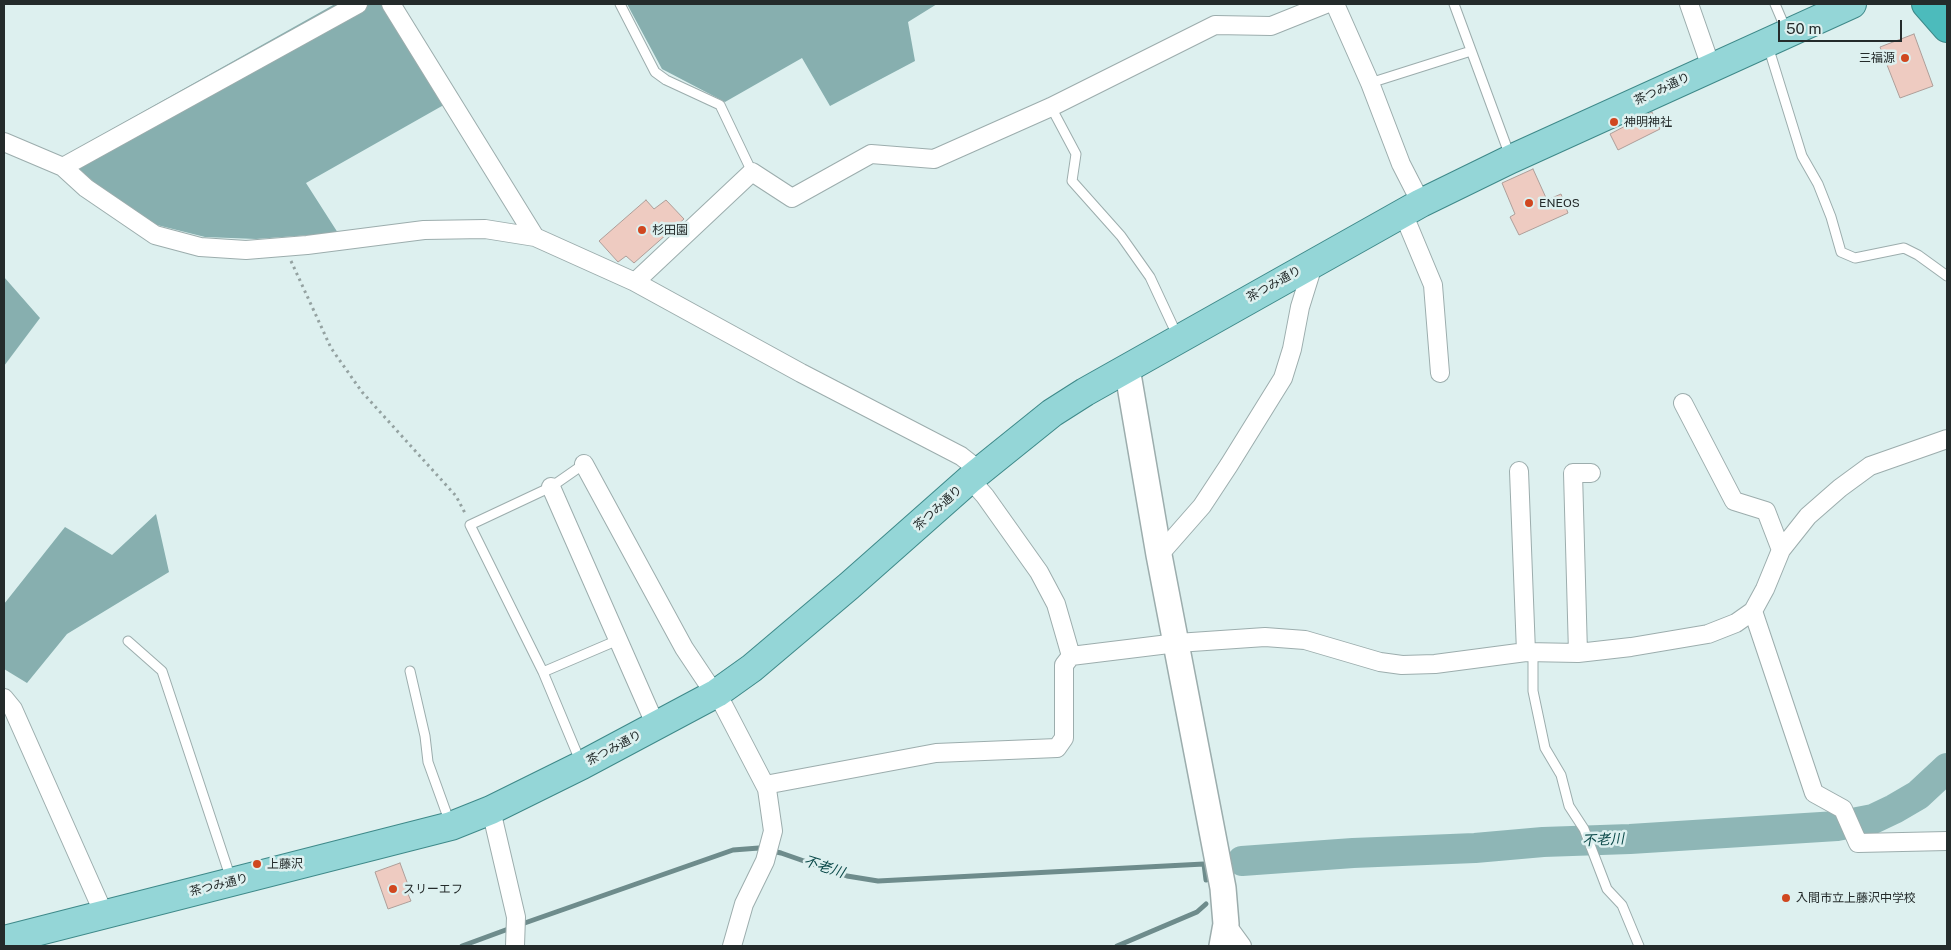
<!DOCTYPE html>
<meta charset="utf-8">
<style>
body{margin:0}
#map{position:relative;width:1951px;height:950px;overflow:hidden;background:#ddf0ef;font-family:"Public Sans",sans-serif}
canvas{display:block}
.frame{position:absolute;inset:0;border:5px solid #242b2b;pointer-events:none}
.scale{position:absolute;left:1778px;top:20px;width:124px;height:22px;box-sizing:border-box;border:2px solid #242b2b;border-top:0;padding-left:6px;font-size:15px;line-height:18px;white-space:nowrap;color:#242b2b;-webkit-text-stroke:4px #ddf0ef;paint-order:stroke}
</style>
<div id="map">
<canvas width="1951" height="950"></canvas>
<div class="frame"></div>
<div class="scale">50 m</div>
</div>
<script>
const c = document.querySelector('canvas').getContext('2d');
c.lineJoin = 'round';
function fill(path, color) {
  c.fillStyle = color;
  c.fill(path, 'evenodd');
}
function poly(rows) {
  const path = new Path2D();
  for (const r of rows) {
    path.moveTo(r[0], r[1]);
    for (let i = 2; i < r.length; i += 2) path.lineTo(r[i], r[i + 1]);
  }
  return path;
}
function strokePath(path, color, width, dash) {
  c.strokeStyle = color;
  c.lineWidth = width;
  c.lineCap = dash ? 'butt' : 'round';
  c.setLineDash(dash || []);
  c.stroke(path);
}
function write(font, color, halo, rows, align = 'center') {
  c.font = font + ' "Public Sans","Noto Sans JP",sans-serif';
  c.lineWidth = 5;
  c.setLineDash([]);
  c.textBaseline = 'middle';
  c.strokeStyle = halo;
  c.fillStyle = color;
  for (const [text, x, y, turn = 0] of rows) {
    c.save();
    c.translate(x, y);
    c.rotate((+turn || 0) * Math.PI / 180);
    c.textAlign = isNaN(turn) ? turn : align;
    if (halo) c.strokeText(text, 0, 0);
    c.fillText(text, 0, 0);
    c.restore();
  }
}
fill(poly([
 [335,4,400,4,449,102,306,183,338,233,256,239,205,237,157,225,111,197,64,156],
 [627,4,937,4,908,22,915,61,830,106,802,58,725,102,662,69],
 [4,277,40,318,4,366],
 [156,514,169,572,67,634,27,683,4,669,4,604,65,527,112,555]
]), '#87afaf');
strokePath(poly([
 [519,925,733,850,759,848,781,853,847,876,878,881,1204,864,1206,880],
 [462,946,511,928],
 [1117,946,1197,912,1206,904]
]), '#6e8c8c', 5);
strokePath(poly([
 [1242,861,1353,853,1475,848,1543,842,1630,839,1837,826,1873,819,1894,809,1918,795,1947,768]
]), '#8eb6b6', 30);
const building = poly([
 [1914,34,1933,86,1900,98,1880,47,1914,34],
 [1652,112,1660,129,1618,150,1610,134,1652,112],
 [1533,169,1547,200,1561,194,1568,213,1519,235,1510,217,1515,214,1502,183,1533,169],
 [646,200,654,209,666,200,684,219,634,263,626,256,618,262,599,241,646,200],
 [400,863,411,893,408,894,411,901,388,909,375,872,400,863]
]);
fill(building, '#eecbc1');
strokePath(building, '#ad9e99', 1);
const lane = poly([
 [620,4,655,72,666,80,720,105,752,172],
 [1454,4,1510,156],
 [1775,4,1787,32],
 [1768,46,1802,156,1818,184,1831,217,1841,252,1855,258,1904,248,1918,255,1947,276],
 [1370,83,1471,51],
 [1051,107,1076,154,1072,181,1121,236,1150,277,1178,337],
 [128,641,162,671,231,879],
 [1533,652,1533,691,1545,748,1561,775,1569,806,1584,829,1607,889,1622,905,1639,946],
 [410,671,425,736,428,762,450,823],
 [543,672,618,640],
 [581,763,543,672,470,525,551,487,584,464]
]);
const street = poly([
 [391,4,535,237],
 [1335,4,1370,83,1401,164,1421,203],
 [1689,4,1711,67],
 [4,142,63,167,86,188,155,235,200,247,246,250,307,245,424,230,485,229,535,237,635,282,801,373,961,456,980,471],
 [63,167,358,4],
 [1403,213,1433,285,1440,373],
 [635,282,752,172,792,198,871,154,934,159,1051,107,1215,25,1271,26,1326,4],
 [1683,403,1734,501,1766,511,1781,550],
 [584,464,684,648,708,684,717,693,767,789,773,831,765,861,744,904,732,946],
 [1519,471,1526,652],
 [970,479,985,496,1039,572,1056,604,1071,656],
 [551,487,656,726],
 [1159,555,1202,506,1229,465,1283,378,1292,349,1300,307,1314,262],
 [1753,611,1814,793,1843,809,1858,843,1947,841],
 [1578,653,1573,473,1591,473],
 [4,698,13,709,104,914],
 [765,785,936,753,1057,748,1064,738,1064,665,1071,656,1177,643,1265,637,1305,640,1380,662,1402,665,1435,664,1526,652,1578,653,1631,647,1708,634,1736,623,1753,611,1765,589,1781,550,1808,516,1840,488,1870,466,1947,439],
 [491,810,516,917,515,946],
 [1226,924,1242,946]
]);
const secondary = poly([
 [1127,368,1159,555,1223,888,1226,924,1222,946]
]);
const primary = poly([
 [4,940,451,826,491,810,582,765,717,693,752,668,849,586,970,479,1052,413,1085,392,1421,203,1511,159,1852,4]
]);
const highway = poly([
 [1926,4,1947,28]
]);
strokePath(lane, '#9cadad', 11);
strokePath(street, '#9cadad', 20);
strokePath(secondary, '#9cadad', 28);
strokePath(primary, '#3e8989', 30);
strokePath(highway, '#3e8989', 30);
strokePath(poly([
 [291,261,331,348,362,392,456,496,466,515]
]), '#94a2a1', 3, [2.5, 4]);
strokePath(lane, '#fff', 9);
strokePath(street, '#fff', 18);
strokePath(secondary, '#fff', 25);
strokePath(primary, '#94d6d7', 28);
strokePath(highway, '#4cbbbc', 28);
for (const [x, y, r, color] of [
 [1905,58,5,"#d0471f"],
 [1614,122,5,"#d0471f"],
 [1529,203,5,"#d0471f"],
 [642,230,5,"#d0471f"],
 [257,864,5,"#d0471f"],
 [393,889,5,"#d0471f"],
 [1786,898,5,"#d0471f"]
]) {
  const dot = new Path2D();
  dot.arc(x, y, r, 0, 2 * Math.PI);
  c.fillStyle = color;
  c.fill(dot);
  strokePath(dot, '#ddf0ef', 2);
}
write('12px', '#242b2b', '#ddf0ef', [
 ["三福源",1895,58,"right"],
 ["神明神社",1624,122],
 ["ENEOS",1539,203],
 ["杉田園",652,230],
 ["上藤沢",267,864],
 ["スリーエフ",403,889],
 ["入間市立上藤沢中学校",1796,898]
], 'left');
write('12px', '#242b2b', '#ddf0ef', [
 ["茶つみ通り",1662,89,-25],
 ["茶つみ通り",1274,284,-29],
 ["茶つみ通り",938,508,-42],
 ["茶つみ通り",614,748,-28],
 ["茶つみ通り",219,885,-14]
]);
write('italic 14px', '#0c4a4a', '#ddf0ef', [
 ["不老川",1603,840,-3],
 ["不老川",824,867,18]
]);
</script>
